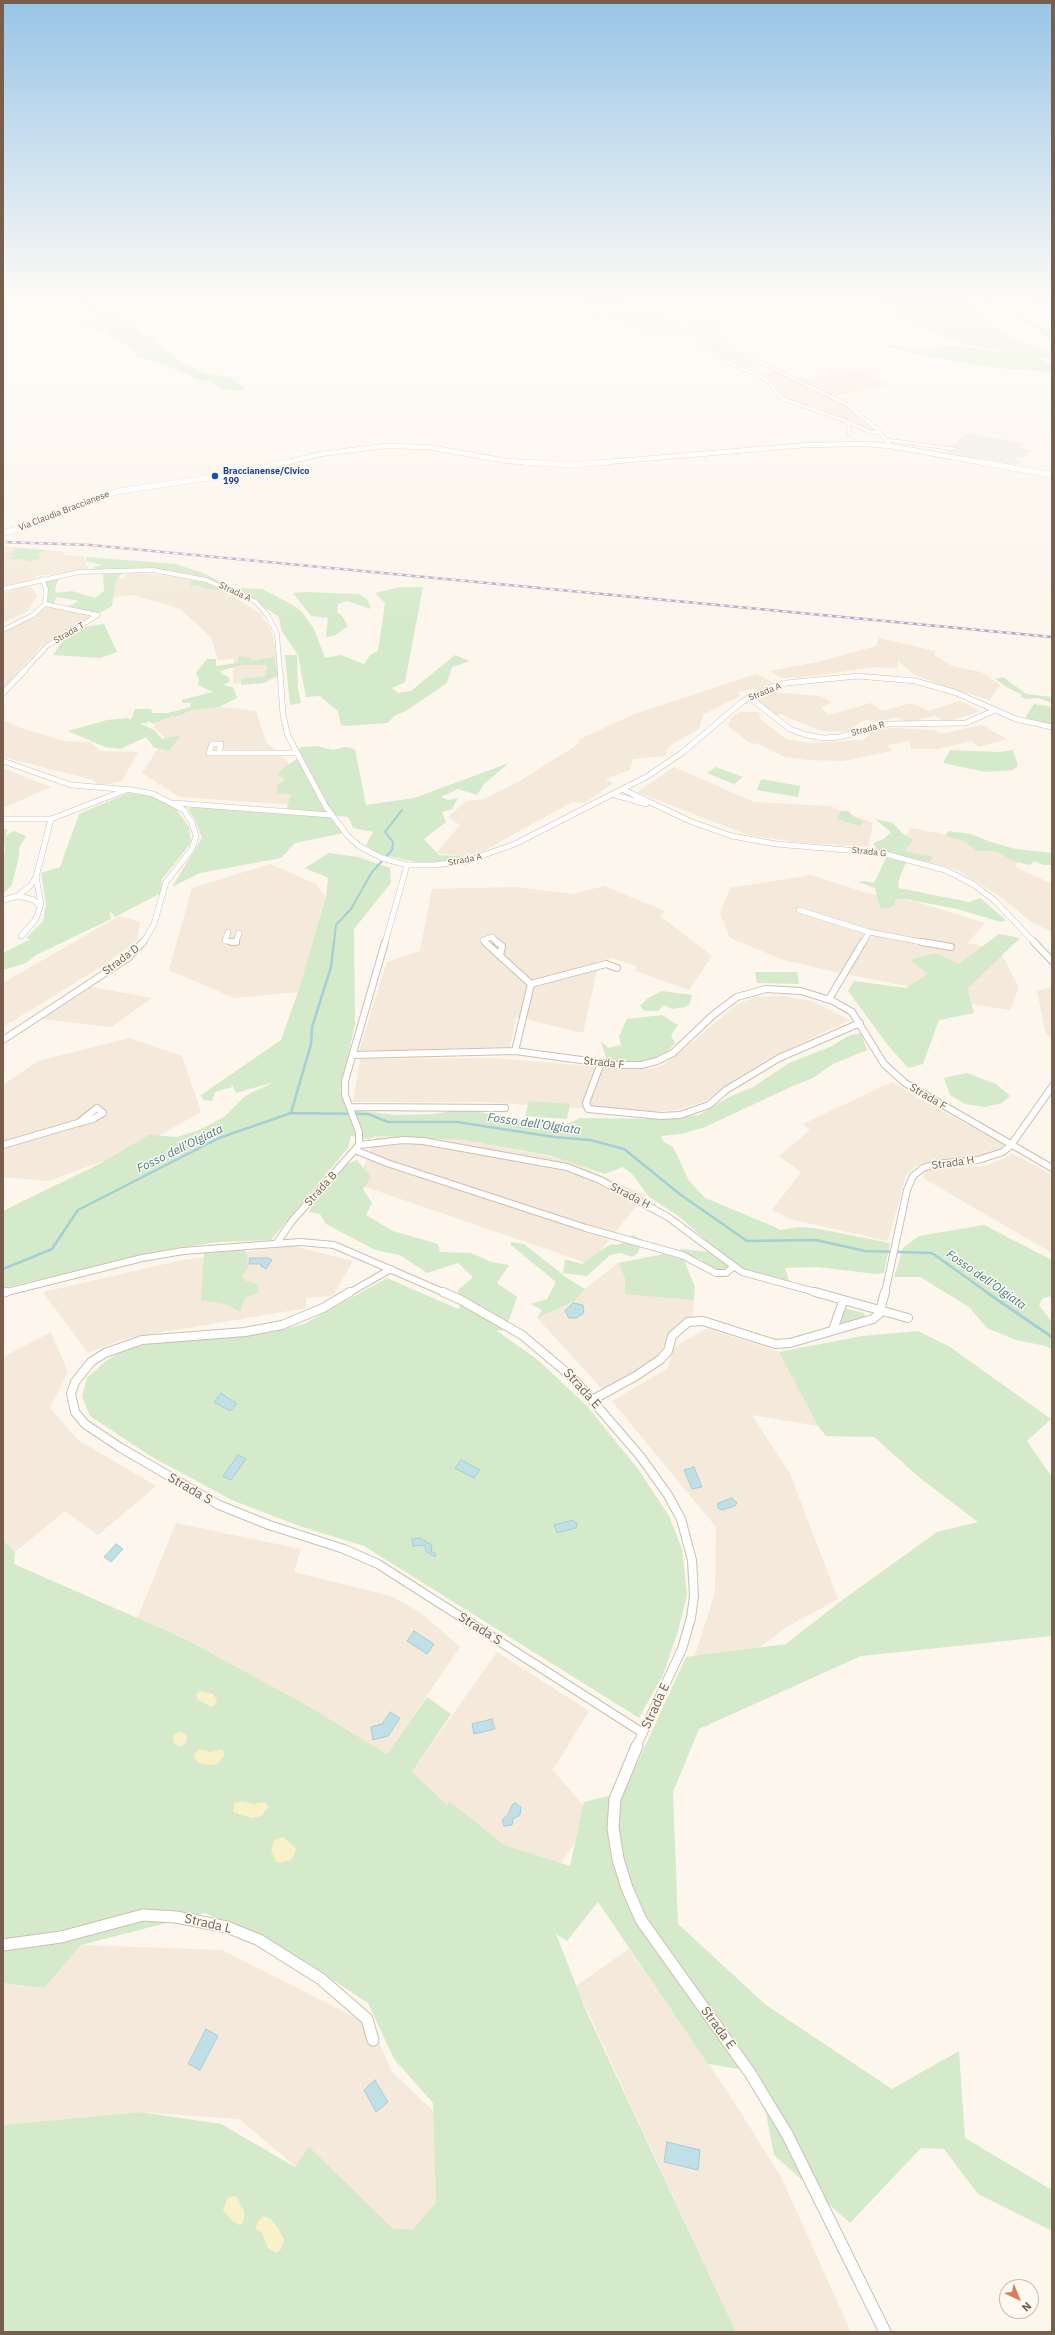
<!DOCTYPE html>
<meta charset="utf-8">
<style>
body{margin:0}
#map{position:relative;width:1055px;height:2335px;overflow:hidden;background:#fcf6ec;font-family:"IBM Plex Sans",sans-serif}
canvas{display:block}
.frame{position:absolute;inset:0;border:4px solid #775f4f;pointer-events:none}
.north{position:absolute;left:999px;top:2279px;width:40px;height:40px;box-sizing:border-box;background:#fefaf2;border:1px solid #c8bcb1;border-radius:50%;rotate:136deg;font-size:11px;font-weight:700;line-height:16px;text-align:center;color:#775f4f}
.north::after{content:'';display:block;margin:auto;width:14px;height:18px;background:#e07b57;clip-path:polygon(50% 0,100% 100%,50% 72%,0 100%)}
</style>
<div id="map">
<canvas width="1055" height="2335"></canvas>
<div class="frame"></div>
<div class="north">N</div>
</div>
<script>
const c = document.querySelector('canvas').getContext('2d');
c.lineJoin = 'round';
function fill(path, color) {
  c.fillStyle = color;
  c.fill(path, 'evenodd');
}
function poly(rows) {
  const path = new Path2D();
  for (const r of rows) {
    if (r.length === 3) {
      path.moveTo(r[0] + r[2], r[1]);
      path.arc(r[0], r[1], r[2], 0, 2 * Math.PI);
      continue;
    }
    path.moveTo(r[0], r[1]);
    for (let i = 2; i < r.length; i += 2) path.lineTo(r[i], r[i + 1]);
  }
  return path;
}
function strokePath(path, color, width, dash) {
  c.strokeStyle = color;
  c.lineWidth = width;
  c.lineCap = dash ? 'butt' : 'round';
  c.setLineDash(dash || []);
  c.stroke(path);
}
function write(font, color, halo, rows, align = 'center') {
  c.font = font + ' "IBM Plex Sans",sans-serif';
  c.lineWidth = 3;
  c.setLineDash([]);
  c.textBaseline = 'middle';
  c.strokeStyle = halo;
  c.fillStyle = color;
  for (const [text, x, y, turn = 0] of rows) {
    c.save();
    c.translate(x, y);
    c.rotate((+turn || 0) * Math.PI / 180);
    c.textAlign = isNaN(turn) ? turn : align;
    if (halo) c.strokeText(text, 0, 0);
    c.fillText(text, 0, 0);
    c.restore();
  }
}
fill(poly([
 [590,301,629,303,637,306,634,308,638,310,647,309,693,338,641,332,605,316,596,318,567,305],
 [682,322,709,322,727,349,758,365,744,367,716,354,708,349,696,332],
 [859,370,894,385,834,396,793,378,804,379],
 [775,371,846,406,879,433,788,400,769,381,762,376],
 [3,546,66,552,63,555,84,556,89,570,36,576,35,579,3,586],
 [127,572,183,577,215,586,260,613,267,623,273,636,280,677,233,684,234,658,218,661,211,637,180,609,133,595,109,598,111,579,124,578],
 [30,585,37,595,28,611,3,623,3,593],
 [48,606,91,617,41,646,3,690,3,632],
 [879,638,935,651,934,655,952,666,981,672,1000,685,990,700,945,687,913,674,898,661,897,668,874,667,798,678,781,678,770,671,818,662,876,646],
 [756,674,776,684,738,692,740,696,703,715,699,729,669,746,665,756,633,759,630,770,605,779,613,783,585,803,572,802,478,854,462,856,436,853,460,825,448,817,466,801,484,799,518,782,580,743,578,740,632,715],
 [771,692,820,696,831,702,821,708,829,715,871,703,882,711,912,703,928,711,960,701,981,711,946,722,935,716,907,722,897,717,873,723,867,719,860,722,850,731,824,732,780,714,774,715,757,699],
 [214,706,256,711,266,742,288,762,300,799,299,805,179,797,142,773,165,738,153,727,159,717,201,707],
 [740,712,759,712,760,719,786,739,810,743,863,740,873,731,893,728,935,730,941,734,982,725,1007,739,979,747,971,741,938,749,911,749,910,741,887,745,892,751,843,761,808,760,785,757,759,744,750,743,728,726,732,717],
 [3,720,17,727,64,741,91,742,100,751,138,752,122,781,98,786,93,780,3,757],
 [674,767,754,802,829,806,873,823,868,847,796,842,748,835,637,792],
 [3,768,51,787,3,808],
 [911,828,948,835,990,848,1019,860,1015,867,1052,884,1052,932,1031,922,1001,897,958,870,895,853],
 [270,864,316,884,326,897,298,992,234,998,169,970,192,888],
 [811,875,867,893,917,902,985,923,968,943,999,950,1019,987,1010,1010,958,1002,917,988,840,973,784,960,730,938,720,913,730,888],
 [604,886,665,911,660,916,712,956,689,990,636,971,636,966,612,958,599,961,583,1033,516,1017,510,1047,359,1051,387,962,420,951,432,889,516,887,573,894],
 [119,916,140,922,137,941,104,965,3,1027,3,983],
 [91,987,152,998,111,1027,42,1019],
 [1052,987,1052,1037,1046,1034,1037,991],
 [782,996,812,1001,850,1020,765,1060,703,1102,677,1110,642,1112,482,1102,353,1102,360,1059,495,1058,613,1068,650,1069,663,1065,688,1046,737,1004,756,997],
 [129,1038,182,1056,201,1112,135,1149,49,1181,3,1177,3,1085,38,1061],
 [892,1082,916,1097,1005,1145,995,1153,978,1157,929,1161,915,1167,906,1175,888,1241,790,1219,772,1210,801,1172,779,1156,810,1130,803,1124],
 [376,1136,464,1140,568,1160,645,1195,590,1264,357,1184],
 [1012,1153,1052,1175,1052,1253,923,1178,925,1172,934,1169,984,1166,1003,1159],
 [293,1246,353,1261,333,1296,306,1298,306,1308,122,1339,88,1353,43,1292,182,1260],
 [618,1263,625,1278,674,1297,694,1300,693,1317,670,1333,658,1359,603,1390,537,1318,575,1301,585,1289],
 [707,1328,779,1352,818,1426,752,1415,790,1474,838,1599,785,1628,678,1708,715,1593,716,1527,612,1401,668,1368,673,1348],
 [51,1332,68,1372,50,1408,78,1440,156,1486,98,1535,65,1511,15,1552,3,1540,3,1357],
 [176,1523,301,1549,294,1572,391,1596,421,1613,460,1647,387,1754,303,1703,185,1639,137,1619],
 [497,1652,589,1711,553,1770,593,1817,540,1893,412,1772],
 [80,1945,222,1950,372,2026,392,2072,478,2153,386,2260,301,2171,239,2119,140,2112,3,2125,3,1983,44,1988],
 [629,1949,729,2094,781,2177,851,2332,736,2332,576,1986]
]), '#f4e9da');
fill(poly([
 [966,433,1024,443,1020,448,1032,450,1025,457,1013,457,1021,462,1014,466,944,454]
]), '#eee9e4');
fill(poly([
 [75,301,92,301,87,303,123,314,121,316,139,326,141,333,150,336,158,345,174,354,181,362,206,374,230,377,246,389,243,391,219,389,210,381,197,380,190,375,156,361,136,358,135,352,121,341,111,339,108,332,76,327,77,324,99,315,82,308,80,306,82,303,77,305,78,308,76,308,74,306],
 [879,301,967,301,987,315,1003,334,1052,354,1052,358,1039,358,1052,365,1052,372,987,367,915,354,888,347,888,345,894,345,920,350,950,345,1014,354,959,342,915,325,916,324,897,315,894,310,884,307],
 [978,301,1000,304,1029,318,1050,330,1052,340,1044,337,1038,330,997,307],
 [1029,301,1052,301,1052,314,1048,312],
 [15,548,46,550,38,554,40,558,29,562,23,559,14,560,11,558,14,555,5,555,14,552],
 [86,557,176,564,203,573,232,587,220,590,206,589,197,585,190,587,191,584,189,582,196,580,212,583,193,575,171,571,93,569,93,567,102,565,86,561],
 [103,571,123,572,115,582,112,606,102,612,91,614,62,609,79,601,57,597,54,603,48,603,47,600,44,580,59,577,55,589,56,593,72,591,95,598,104,591],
 [400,587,423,587,405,682,392,688,398,693,411,691,455,655,470,661,452,667,447,683,406,711,394,716,388,723,345,726,341,725,338,711,320,696,306,697,298,655,281,630,279,617,235,588,262,589,293,605,302,612,314,629,325,658,341,655,364,664,370,655,378,651,385,603,375,593],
 [306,592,359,594,367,599,371,609,347,601,338,604,337,612,342,616,348,626,334,636,326,637,328,618,311,616,293,593],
 [104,624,117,652,100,658,53,655,62,642,84,627],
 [285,655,297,655,298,689,301,703,290,705],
 [239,656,251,658,251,661,274,657,278,675,264,683,241,685,241,679,266,676,267,665,242,665,220,671,222,674,229,677,229,682,224,685,234,688,237,698,219,707,191,710,179,716,172,716,153,724,148,721,147,723,139,723,154,730,162,739,181,735,169,751,153,747,146,737,120,749,105,747,68,731,107,720,128,718,131,720,135,709,152,709,151,713,168,713,190,707,191,703,183,703,181,700,213,692,198,685,199,679,196,673,207,659,216,659,216,666,237,663],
 [1003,677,1026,694,1052,697,1052,703,1038,698,1026,699,1020,696,1023,695,1010,689,995,679],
 [1034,704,1052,707,1052,723,1049,727,1032,724,1026,716],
 [317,746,333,750,345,747,355,749,366,805,414,798,509,763,484,784,477,795,458,789,441,797,448,800,458,798,452,809,442,812,446,822,424,839,439,855,476,857,448,863,419,863,377,853,366,845,373,832,353,828,348,817,286,811,291,794,277,793,277,785,283,782,284,777,277,776,281,770,301,756,299,750,301,747],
 [950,750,1000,752,1013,750,1018,766,1013,770,986,772,943,763],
 [716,767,743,777,734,784,707,773],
 [761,779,800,786,798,797,757,790],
 [128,793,150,796,174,806,189,827,191,843,162,879,161,893,115,917,109,910,111,919,36,955,26,963,3,970,3,953,31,939,26,938,43,921,46,905,41,873,60,867,79,814],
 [193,807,333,816,344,833,295,843,281,858,200,873,172,887,202,838,195,820,188,809],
 [841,811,849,811,854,818,861,819,863,823,860,826,837,819],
 [875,819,893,823,903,834,913,840,905,851,926,856,928,855,933,857,930,861,925,862,877,850,873,843,884,839,891,832],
 [3,829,7,829,6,836,14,831,26,836,19,848,19,856,12,885,3,894,3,855,5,851],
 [948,831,971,834,991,842,1016,849,1052,853,1052,865,1043,865,1034,861,1030,865,1016,862,995,851,977,851,964,841,946,836],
 [329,853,358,857,390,868,391,883,354,929,355,1024,340,1091,346,1109,396,1115,433,1114,466,1109,516,1120,551,1124,567,1124,580,1118,653,1119,699,1115,729,1097,753,1087,789,1063,832,1046,848,1036,861,1033,867,1050,833,1064,813,1078,793,1086,705,1127,681,1134,661,1136,664,1142,673,1147,689,1181,705,1198,775,1227,780,1230,799,1227,814,1228,890,1243,884,1273,876,1274,817,1267,785,1268,790,1284,739,1268,725,1276,710,1273,701,1259,679,1256,681,1249,720,1253,680,1217,649,1197,633,1175,623,1167,605,1174,552,1156,464,1140,376,1136,369,1139,351,1136,348,1148,271,1240,219,1242,158,1251,3,1288,3,1211,99,1164,149,1135,177,1137,199,1130,224,1117,245,1096,274,1082,236,1093,231,1082,232,1087,215,1092,212,1101,203,1100,201,1095,281,1040,298,992,326,897,328,878,305,868],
 [886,858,906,862,898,882,899,888,969,902,980,898,1006,920,1001,922,957,909,906,899,895,899,895,904,890,908,880,908,875,888,858,882,865,881,874,883],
 [999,934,1020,938,967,989,974,1013,939,1020,923,1064,908,1068,887,1044,848,991,854,981,906,988,928,974,910,960,935,953,959,964],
 [755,972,797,972,799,984,757,983],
 [662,991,692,995,690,1003,686,1007,672,1009,664,1005,658,1011,645,1011,640,1006,648,998],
 [662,1015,678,1025,671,1035,675,1043,667,1052,654,1058,634,1063,607,1061,601,1041,608,1048,621,1045,619,1037,627,1019],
 [967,1073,996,1084,1010,1096,1002,1103,985,1107,965,1104,950,1095,944,1078],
 [529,1101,570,1104,567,1119,525,1116],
 [357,1160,371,1177,363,1189,372,1203,366,1215,393,1231,438,1244,440,1252,471,1253,491,1262,509,1265,497,1283,517,1297,506,1329,497,1331,538,1360,587,1406,638,1469,669,1516,682,1549,687,1595,678,1631,663,1675,639,1718,364,1546,299,1526,232,1500,152,1457,90,1416,82,1397,87,1378,107,1360,128,1348,160,1342,269,1333,304,1324,387,1278,458,1309,460,1306,458,1290,473,1277,458,1263,427,1273,400,1255,375,1250,326,1224,320,1214,309,1212,330,1171],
 [984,1225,1052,1260,1052,1296,1043,1298,1039,1305,1052,1322,1052,1350,1046,1346,1016,1340,987,1328,969,1307,920,1277,894,1277,903,1248,919,1236],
 [633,1235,642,1240,638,1253,632,1257,620,1253,610,1255,587,1276,563,1273,565,1259,582,1264,609,1245,621,1244,628,1237],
 [511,1242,524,1244,567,1278,585,1289,575,1301,537,1318,542,1310,531,1304,547,1299,556,1282,511,1245],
 [242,1247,247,1254,248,1268,241,1277,246,1281,257,1284,259,1292,245,1298,240,1312,229,1305,201,1300,204,1253],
 [664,1254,684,1260,695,1287,694,1300,625,1294,625,1278,618,1263],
 [844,1308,864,1313,865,1315,863,1318,841,1325],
 [918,1331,950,1347,1051,1419,1027,1441,1052,1477,1052,1636,861,1656,699,1729,673,1792,678,1924,766,2005,892,2089,959,2051,965,2138,1052,2190,1052,2231,978,2194,944,2149,921,2148,850,2223,774,2155,758,2072,708,2064,598,1902,567,1941,556,1934,587,2013,736,2332,3,2332,3,2125,140,2112,221,2124,295,2167,309,2147,392,2228,412,2230,436,2202,433,2103,394,2059,368,2003,310,1965,205,1913,81,1945,44,1988,3,1983,3,1540,15,1552,14,1564,185,1639,303,1703,387,1754,427,1697,451,1714,412,1772,447,1805,449,1801,504,1845,570,1866,584,1802,624,1792,686,1657,786,1644,841,1601,937,1532,978,1522,920,1478,874,1437,826,1436,818,1426,779,1352,862,1336]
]), '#d5eaca');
fill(poly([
 [201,1691,213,1694,217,1700,215,1705,210,1706,197,1699,196,1694],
 [180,1739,7],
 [200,1749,209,1752,222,1750,225,1755,217,1764,209,1765,199,1763,194,1758,196,1752],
 [243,1801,253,1804,265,1802,269,1807,261,1816,252,1818,233,1812,234,1803],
 [283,1837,297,1849,291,1860,277,1863,271,1851,274,1840],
 [236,2196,245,2214,242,2224,239,2225,232,2221,223,2210,228,2197],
 [263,2216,271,2219,278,2228,284,2240,281,2249,276,2253,268,2248,262,2233,255,2229,258,2221]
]), '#f9f1c8');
const water = poly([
 [250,1258,269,1258,272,1260,266,1269,261,1266,261,1264,249,1264,250,1258],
 [573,1303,583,1305,584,1313,576,1318,569,1318,565,1311,573,1303],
 [221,1393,237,1404,230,1411,214,1402,221,1393],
 [238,1455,246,1459,231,1480,223,1476,238,1455],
 [461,1460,480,1470,474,1478,455,1468,461,1460],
 [694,1467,702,1487,692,1489,684,1470,694,1467],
 [732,1498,737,1503,735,1506,722,1510,718,1508,718,1503,732,1498],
 [573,1520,577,1524,576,1528,557,1533,554,1525,573,1520],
 [420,1538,432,1545,431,1551,436,1554,435,1557,426,1551,425,1545,413,1546,412,1539,420,1538],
 [116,1544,123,1549,111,1562,104,1557,116,1544],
 [414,1631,434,1644,427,1654,407,1641,414,1631],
 [390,1712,400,1718,388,1736,373,1740,371,1727,382,1724,390,1712],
 [492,1719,495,1729,474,1734,472,1724,492,1719],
 [515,1803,521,1807,520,1815,513,1819,512,1825,504,1826,502,1820,508,1815,512,1805,515,1803],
 [206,2029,218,2036,200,2070,188,2064,206,2029],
 [375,2080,388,2102,376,2112,364,2090,375,2080],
 [667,2142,700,2150,698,2170,664,2162,667,2142]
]);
fill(water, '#c0dfe6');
strokePath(water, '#a6ced7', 1);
strokePath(poly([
 [984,301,1000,306,1035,325,1049,334,1046,336,1052,339]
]), '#a6ced7', 1);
strokePath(poly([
 [334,943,336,925,351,909,372,872,392,850,393,842,385,832,402,810]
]), '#a6ced7', 2);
strokePath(poly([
 [291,1113,311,1044,312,1027,331,967,334,942],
 [3,1269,52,1249,78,1210,219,1138,291,1113,368,1114,388,1122,457,1122,554,1137,590,1140,624,1149,681,1195,747,1241,816,1240,865,1251,932,1253,988,1293]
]), '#a6ced7', 2.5);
strokePath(poly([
 [986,1292,1052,1337]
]), '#a6ced7', 3);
const minorFar5 = poly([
 [635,301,695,335,704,348,714,356,765,379,783,399,846,421,849,426,849,434],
 [704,301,724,340,731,348,848,405,879,431,890,446],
 [846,421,870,432,881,433],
 [887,440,955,449]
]);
const minorFar4 = poly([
 [3,589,79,572,153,570,206,580,256,602,268,616,277,634,280,672],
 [3,630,33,615,45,604,46,589,42,579],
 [23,672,47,646,98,615,45,604]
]);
const minorFar3 = poly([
 [280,671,283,715,288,736,326,807,348,836,359,846,382,858,407,865,434,865,467,861,515,844,648,776,683,752,742,702,764,690,787,683,858,676,915,681,954,692,1016,719,1052,727],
 [3,693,24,671],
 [749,697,790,729,806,735,824,738,839,737,889,724,966,723,995,710],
 [212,744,221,744,219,753,209,753,212,744],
 [219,753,296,753],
 [3,761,71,785,132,790,153,794,184,810,192,823,196,836,192,849,166,882,154,924,143,943],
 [624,790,692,822,732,836,776,844,882,853,945,870,973,884,994,900,1035,943],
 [615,795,646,804],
 [174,803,331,815],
 [3,819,51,819,126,790],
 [19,896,34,900,40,906],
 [3,900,18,896,31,885,36,877,51,819],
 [799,910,869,932,927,943],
 [228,932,225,941,236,942,239,933],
 [21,936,36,919,41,904,36,877],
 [385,943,407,865],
 [486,943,483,940,492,937,498,943],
 [863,943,869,932]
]);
const minorFar2 = poly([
 [232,942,236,942],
 [485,942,500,956],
 [497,942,502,946,500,956],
 [922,942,951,947],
 [1034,942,1052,961],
 [500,956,531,984,606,964,617,968],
 [829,999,863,942],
 [3,1040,128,958,143,942],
 [515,1051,531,984],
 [353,1055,515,1051,618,1065,641,1065,657,1061,673,1053,713,1015,737,997,766,989,801,991,833,1001,852,1012,884,1064,905,1083,1052,1168],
 [601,1063,586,1103,588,1109,661,1116,680,1115,709,1105,726,1090,779,1058,860,1023],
 [350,1107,505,1108],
 [97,1108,103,1113,93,1119,78,1123,97,1108],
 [3,1145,78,1123],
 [359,1145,403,1140,423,1141,567,1167,600,1180,668,1217,742,1272,819,1293],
 [355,1150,387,1163,586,1228,682,1255,716,1273,726,1273,733,1267],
 [276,1244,292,1221,359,1145,359,1132,345,1095,345,1081,385,942],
 [3,1293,142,1258,183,1251,300,1242,334,1245,445,1293],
 [349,1293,391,1269],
 [885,1293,907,1190,913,1176,923,1168,935,1164,978,1160,1003,1152,1011,1145,1052,1087]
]);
const minorFar1 = poly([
 [350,1292,323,1308,282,1325,245,1332,142,1340,105,1353,91,1362,75,1382,71,1394,75,1412,85,1424,121,1448,219,1505,269,1525,344,1549,378,1564,643,1733],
 [443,1292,461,1300,522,1335,572,1377,640,1456,668,1495,681,1519,692,1560,694,1596,691,1618,682,1649,636,1747],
 [815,1292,908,1318],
 [3,1293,6,1292],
 [833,1330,843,1301],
 [592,1400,636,1376,661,1359,668,1351,672,1336,688,1322,703,1321,775,1344,790,1343,873,1319,879,1314,885,1292]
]);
const minor = poly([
 [637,1746,615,1799,613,1828,618,1859,627,1888,641,1920,750,2073,787,2134,885,2332],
 [3,1945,61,1937,143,1915,176,1917,227,1927,259,1940,321,1979,367,2019,373,2040]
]);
const secondaryFar1 = poly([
 [284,463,321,454,385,446,428,447,507,461,541,463],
 [596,463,806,445,865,444,890,446,985,463]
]);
const secondary = poly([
 [524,462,573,465,607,462],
 [980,462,1052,475],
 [3,533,31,526,75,505,119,491,243,473,288,462]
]);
strokePath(minorFar5, '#cebfb1', 4);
strokePath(minorFar4, '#cebfb1', 5);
strokePath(minorFar3, '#cebfb1', 6);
strokePath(minorFar2, '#cebfb1', 8);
strokePath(minorFar1, '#cebfb1', 10);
strokePath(minor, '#cebfb1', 13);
strokePath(secondaryFar1, '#d1c0af', 5.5);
strokePath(secondary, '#d1c0af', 6);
strokePath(minorFar5, '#fff', 3);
strokePath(minorFar4, '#fff', 4);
strokePath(minorFar3, '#fff', 5);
strokePath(minorFar2, '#fff', 6);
strokePath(minorFar1, '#fff', 8);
strokePath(minor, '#fff', 11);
strokePath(secondaryFar1, '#fff', 4.5);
strokePath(secondary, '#fff', 5.5);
const rail = poly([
 [3,542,90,545,1052,637]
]);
strokePath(rail, '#baa9c7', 2.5);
strokePath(rail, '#fefaf2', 1.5, [4.5]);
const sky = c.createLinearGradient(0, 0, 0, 628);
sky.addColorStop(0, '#98c5e7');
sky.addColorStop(0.48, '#fefbf6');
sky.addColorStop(1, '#fefbf600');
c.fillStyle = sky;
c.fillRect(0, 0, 1055, 628);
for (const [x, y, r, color] of [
 [215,476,4,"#1a4fb4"]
]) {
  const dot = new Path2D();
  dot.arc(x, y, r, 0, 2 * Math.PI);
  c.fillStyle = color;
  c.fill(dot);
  strokePath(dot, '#fefaf2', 1.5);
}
write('bold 9px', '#164399', '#fefaf2', [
 ["Braccianense/Civico",223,471],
 ["199",223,481]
], 'left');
write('9px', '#775f4f', '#fefaf2', [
 ["Via Claudia Braccianese",64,511,-21],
 ["Strada A",235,592,25],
 ["Strada T",69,633,-30],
 ["Strada A",765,692,-22],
 ["Strada R",868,729,-15],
 ["Strada G",869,852,6],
 ["Strada A",465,860,-11]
]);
write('11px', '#775f4f', '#fefaf2', [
 ["Strada D",121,960,-37],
 ["Strada F",604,1063,6],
 ["Strada F",928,1097,31],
 ["Strada H",953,1163,-8],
 ["Strada B",321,1189,-48],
 ["Strada H",630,1196,27]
]);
write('italic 12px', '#487b89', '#fefaf2', [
 ["Fosso dell’Olgiata",534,1124,8],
 ["Fosso dell’Olgiata",180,1149,-26],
 ["Fosso dell’Olgiata",986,1280,35]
]);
write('13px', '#775f4f', '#fefaf2', [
 ["Strada E",582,1389,48],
 ["Strada S",190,1489,30],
 ["Strada S",480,1629,32],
 ["Strada E",656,1706,-65],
 ["Strada L",208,1924,13],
 ["Strada E",718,2028,54]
]);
</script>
